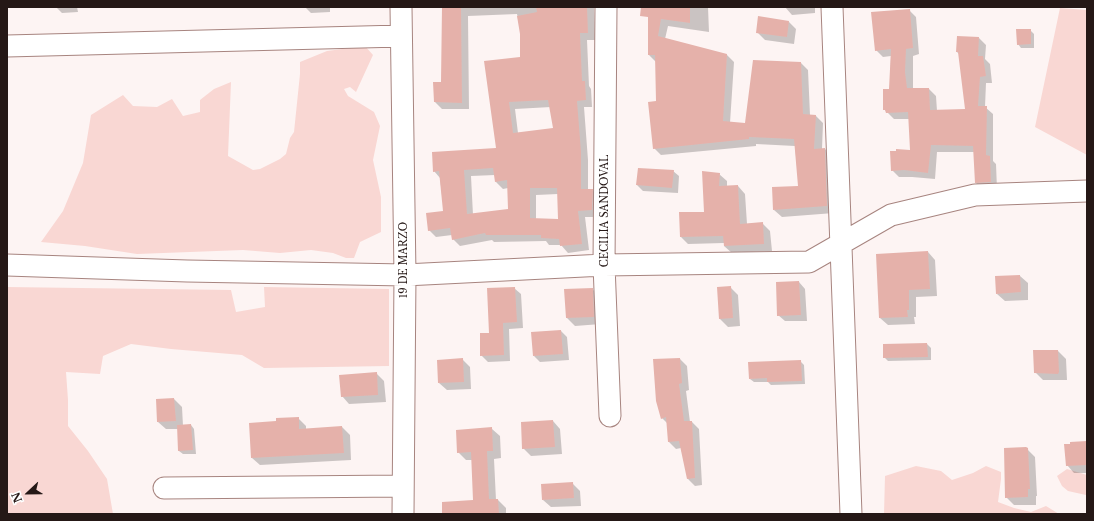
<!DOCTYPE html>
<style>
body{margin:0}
#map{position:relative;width:1094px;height:521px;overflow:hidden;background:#fdf4f3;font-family:"Libre Baskerville",serif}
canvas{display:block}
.frame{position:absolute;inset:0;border:8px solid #251816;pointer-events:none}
.north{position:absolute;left:8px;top:473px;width:40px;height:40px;-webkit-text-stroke:3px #fff;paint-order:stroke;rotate:248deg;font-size:11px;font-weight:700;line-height:16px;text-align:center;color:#251816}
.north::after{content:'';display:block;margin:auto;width:14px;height:18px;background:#251816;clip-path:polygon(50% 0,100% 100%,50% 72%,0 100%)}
</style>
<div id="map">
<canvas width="1094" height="521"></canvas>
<div class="frame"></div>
<div class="north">N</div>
</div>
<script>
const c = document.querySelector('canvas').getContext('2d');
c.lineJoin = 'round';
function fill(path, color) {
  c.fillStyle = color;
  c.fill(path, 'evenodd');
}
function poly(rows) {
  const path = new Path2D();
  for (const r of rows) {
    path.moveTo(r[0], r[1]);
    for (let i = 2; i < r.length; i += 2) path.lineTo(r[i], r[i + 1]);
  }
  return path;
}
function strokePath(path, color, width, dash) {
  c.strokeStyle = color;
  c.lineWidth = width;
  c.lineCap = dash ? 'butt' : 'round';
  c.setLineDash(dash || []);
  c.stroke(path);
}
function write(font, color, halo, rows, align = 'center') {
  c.font = font + ' "Libre Baskerville",serif';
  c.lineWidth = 3;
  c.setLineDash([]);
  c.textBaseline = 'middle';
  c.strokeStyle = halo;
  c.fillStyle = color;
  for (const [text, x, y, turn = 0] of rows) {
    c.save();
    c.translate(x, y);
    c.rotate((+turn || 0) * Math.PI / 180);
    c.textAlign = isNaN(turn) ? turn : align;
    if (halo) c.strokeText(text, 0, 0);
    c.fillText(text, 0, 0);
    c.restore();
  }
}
fill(poly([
 [1060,8,1087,10,1087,155,1035,127],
 [365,46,373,55,356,92,350,87,344,89,348,96,374,112,380,126,373,160,381,197,381,232,360,242,354,258,346,258,333,253,311,250,280,253,243,250,137,254,85,246,41,242,63,211,83,163,91,115,123,95,133,106,157,107,172,99,183,116,200,112,200,100,214,89,231,82,228,156,253,170,260,169,280,159,286,154,290,138,294,132,300,74,300,62,327,51],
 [7,287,231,290,236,312,265,307,264,287,389,289,389,366,264,368,242,355,171,349,131,344,103,356,100,374,66,372,68,400,68,426,88,451,107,479,113,514,7,514],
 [916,466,941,471,952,480,973,473,986,466,1001,472,1001,479,998,502,1014,508,1031,512,1046,506,1059,514,884,514,885,476],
 [1067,469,1087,475,1087,496,1086,495,1068,491,1062,486,1057,476]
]), '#f9d7d3');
fill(poly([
 [9,7,26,7,10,8],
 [56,7,77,7,78,12,62,13],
 [305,7,330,7,330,12,311,13],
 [443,7,594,7,595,40,587,40,589,86,591,89,592,107,584,107,588,160,588,190,592,190,599,197,599,217,585,217,589,250,568,253,561,245,549,245,546,241,494,242,492,240,460,246,453,239,452,235,436,237,429,230,444,212,440,178,434,171,497,148,485,62,521,58,521,34,517,14,468,16,469,109,442,109,435,102,434,83,442,83],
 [551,107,554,129,518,133,515,109],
 [495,175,496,182,503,189,508,188,509,210,473,215,471,176],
 [558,194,559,220,536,219,536,195],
 [649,7,708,7,709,32,668,26,665,39,727,55,734,62,730,123,746,125,801,63,808,70,810,115,816,116,823,123,822,149,825,149,832,156,834,213,782,217,774,210,799,187,795,146,756,144,756,146,661,155,654,148,657,102,656,62,649,55],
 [785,7,790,7,790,8,815,7,815,13,792,15],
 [909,10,916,17,919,54,913,56,913,89,929,89,936,96,937,111,966,110,959,54,957,52,979,38,986,45,985,59,990,64,992,83,986,83,985,107,993,114,993,161,996,164,997,189,983,190,976,183,974,152,937,152,935,179,912,177,899,177,892,170,911,151,910,119,894,119,884,109,890,90,891,56,883,57,876,50],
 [789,22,796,29,794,44,765,40,757,32],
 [1030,30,1034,34,1034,48,1021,48,1018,44],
 [673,171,679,176,678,193,643,191,637,185],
 [719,174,727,181,727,187,738,186,745,194,747,224,762,223,770,231,772,251,732,253,724,246,724,243,688,244,681,237,705,213],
 [928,252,935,260,937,296,916,297,916,317,914,317,915,324,888,325,880,318],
 [1020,276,1028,283,1028,300,1005,301,997,294],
 [799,282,805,289,807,321,785,321,778,315],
 [730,287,738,295,740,326,728,327,720,319],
 [514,288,521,294,523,328,509,329,510,361,488,362,481,355,490,334],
 [592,289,600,296,601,324,575,326,567,318,565,290],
 [561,331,567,337,569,360,540,362,534,356],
 [927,344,931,348,931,360,888,361,884,357],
 [1058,351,1066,359,1067,380,1043,380,1035,372],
 [462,359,470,367,471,389,447,390,439,383],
 [680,359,687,366,689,390,686,391,690,422,692,422,699,429,702,485,695,486,688,479,681,448,676,449,668,441,668,424,662,418],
 [800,361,804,365,805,384,771,385,768,382,754,382,750,379],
 [376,373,384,381,386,402,349,404,342,396],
 [174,399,182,407,183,426,191,425,194,429,196,454,183,454,179,451,178,429,166,429,158,422],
 [298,418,306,426,306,430,342,427,350,435,351,460,260,465,252,458,277,422],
 [553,421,560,429,562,454,531,456,523,448],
 [492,429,500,436,501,458,494,459,496,500,498,500,506,508,506,514,454,514,474,501,472,460,466,460,458,452],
 [1087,442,1087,473,1074,473,1067,465],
 [1026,448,1035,457,1037,496,1036,496,1036,505,1014,505,1006,497],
 [572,483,580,491,581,506,551,507,543,500]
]), '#0003');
fill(poly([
 [442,7,461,7,462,103,434,102,433,82,441,82],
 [536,7,587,7,588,33,580,33,582,81,585,81,586,100,577,101,581,152,581,189,593,189,592,210,578,211,582,244,560,246,559,239,541,238,541,235,486,235,485,233,452,240,450,228,428,231,426,213,443,211,439,171,433,172,432,152,496,148,484,61,520,57,520,34,517,16,537,12],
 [548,100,553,128,513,133,509,102],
 [493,168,495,182,507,180,508,209,467,214,464,170],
 [530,188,557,188,558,219,530,218],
 [641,7,690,7,690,23,661,19,658,36,727,54,723,121,745,123,753,60,801,62,803,114,816,115,814,149,825,148,827,206,773,210,772,187,798,186,794,139,749,137,749,139,653,149,648,102,656,101,655,55,648,55,648,17,640,16],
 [910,9,913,48,906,49,905,72,907,88,929,88,930,110,965,109,958,52,956,52,957,36,979,37,978,56,983,56,986,76,980,77,978,106,987,106,986,155,990,156,991,182,975,183,973,146,931,145,928,173,904,170,891,171,890,151,896,151,896,149,910,150,908,112,886,113,885,110,883,110,883,89,889,89,891,49,875,51,871,12],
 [758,16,789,21,787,37,756,33],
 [1016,29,1031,29,1031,44,1017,45],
 [638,168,674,170,672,188,636,185],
 [702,171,720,173,719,186,738,185,740,224,763,222,764,244,724,246,723,236,680,237,679,212,704,212],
 [928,251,930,289,909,290,909,310,907,310,908,317,879,318,876,254],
 [1020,275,1021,292,996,294,995,276],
 [799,281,801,315,777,316,776,282],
 [731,286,733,318,719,319,717,287],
 [515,287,517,322,503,323,504,355,480,356,480,333,489,333,487,288],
 [593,288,594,317,566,318,564,289],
 [561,330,563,354,533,356,531,332],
 [927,343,928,357,883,358,883,344],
 [1033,350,1058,350,1059,372,1058,374,1034,373],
 [463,358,464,382,438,383,437,360],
 [680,358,682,383,679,384,684,421,692,421,695,478,687,479,679,441,668,442,666,417,661,419,656,401,653,359],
 [801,360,802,381,767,382,767,378,749,379,748,362],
 [377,372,378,395,341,397,339,375],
 [174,398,176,421,157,422,156,399],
 [299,417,299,429,342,426,344,453,251,458,249,423,276,421,276,418],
 [553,420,555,447,522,449,521,422],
 [191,424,193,450,178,451,177,425],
 [492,427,493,451,487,451,489,499,498,499,499,514,442,514,442,502,473,500,471,452,457,453,456,430],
 [1087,441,1087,465,1066,466,1064,444,1070,444,1070,442],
 [1026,447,1028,448,1030,489,1028,489,1028,497,1005,498,1004,448],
 [573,482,574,498,542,500,541,484]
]), '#e5b1aa');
const street = poly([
 [401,7,405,275,403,514],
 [606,7,604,265,610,416],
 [832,7,851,514],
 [7,46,401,36],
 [7,265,187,271,405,275,604,265,809,262,891,215,975,195,1087,191],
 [164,488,403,486]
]);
strokePath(street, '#a7847f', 23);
strokePath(street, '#fff', 21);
write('10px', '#251816', '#fff', [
 ["CECILIA SANDOVAL",605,211,-90],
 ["19 DE MARZO",404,260,-90]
]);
</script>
